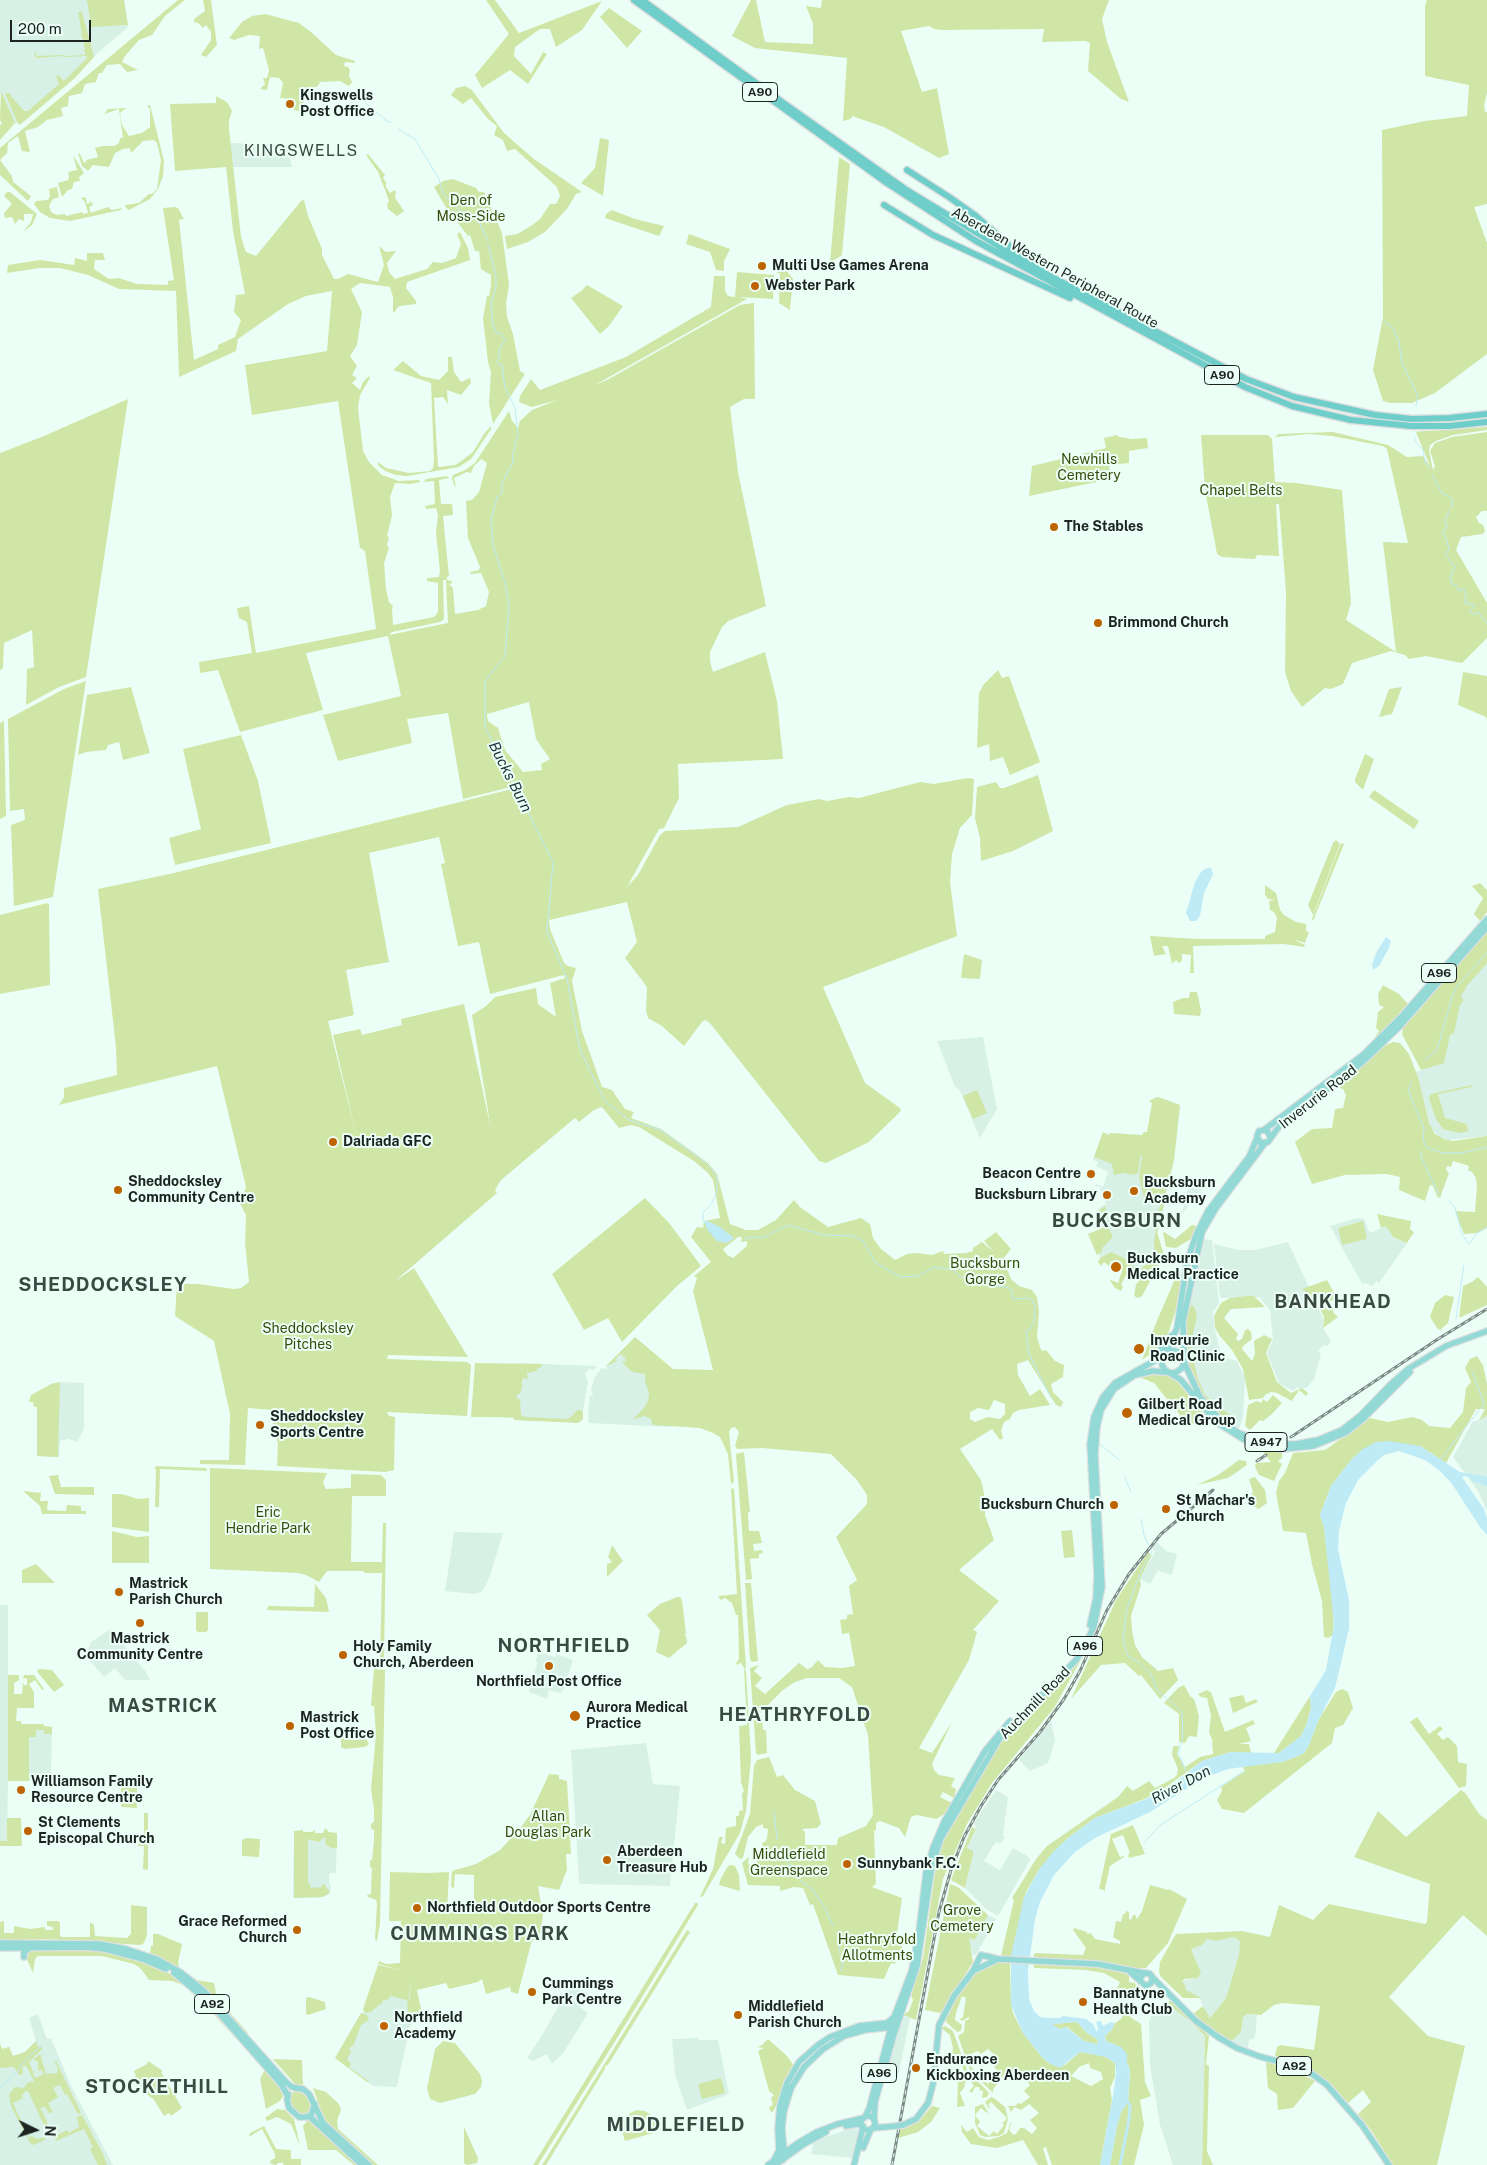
<!DOCTYPE html>
<style>
body{margin:0}
#map{position:relative;width:1487px;height:2165px;overflow:hidden;background:#ecfff7;font-family:"Public Sans",sans-serif}
canvas{display:block}
.north{position:absolute;left:10px;top:2105px;width:50px;height:50px;-webkit-text-stroke:4px #ecfff7;paint-order:stroke;rotate:94deg;font-size:14px;font-weight:700;line-height:20px;text-align:center;color:#1c2320}
.north::after{content:'';display:block;margin:auto;width:18px;height:22px;background:#1c2320;clip-path:polygon(50% 0,100% 100%,50% 72%,0 100%)}
.scale{position:absolute;left:10px;top:20px;width:81px;height:22px;box-sizing:border-box;border:2px solid #1c2320;border-top:0;padding-left:6px;font-size:15px;line-height:18px;white-space:nowrap;color:#1c2320;-webkit-text-stroke:4px #ecfff7;paint-order:stroke}
</style>
<div id="map">
<canvas width="1487" height="2165"></canvas>
<div class="north">N</div>
<div class="scale">200 m</div>
</div>
<script>
const c = document.querySelector('canvas').getContext('2d');
c.lineJoin = 'round';
function fill(path, color) {
  c.fillStyle = color;
  c.fill(path, 'evenodd');
}
function poly(rows) {
  const path = new Path2D();
  for (const r of rows) {
    if (r.length === 3) {
      path.moveTo(r[0] + r[2], r[1]);
      path.arc(r[0], r[1], r[2], 0, 2 * Math.PI);
      continue;
    }
    path.moveTo(r[0], r[1]);
    for (let i = 2; i < r.length; i += 2) path.lineTo(r[i], r[i + 1]);
  }
  return path;
}
function strokePath(path, color, width, dash) {
  c.strokeStyle = color;
  c.lineWidth = width;
  c.lineCap = dash ? 'butt' : 'round';
  c.setLineDash(dash || []);
  c.stroke(path);
}
function write(font, color, halo, rows, align = 'center') {
  c.font = font + ' "Public Sans",sans-serif';
  c.lineWidth = 4;
  c.setLineDash([]);
  c.textBaseline = 'middle';
  c.strokeStyle = halo;
  c.fillStyle = color;
  for (const [text, x, y, turn = 0] of rows) {
    c.save();
    c.translate(x, y);
    c.rotate((+turn || 0) * Math.PI / 180);
    c.textAlign = isNaN(turn) ? turn : align;
    if (halo) c.strokeText(text, 0, 0);
    c.fillText(text, 0, 0);
    c.restore();
  }
}
fill(poly([
 [0,0,124,0,128,27,15,124,0,93],
 [230,143,287,145,292,167,233,167],
 [1487,962,1487,1136,1448,1140,1439,1137,1430,1127,1416,1072,1437,1064,1463,988],
 [983,1037,997,1109,980,1138,959,1089,955,1087,937,1041],
 [1158,1097,1180,1105,1180,1108,1174,1160,1156,1237,1160,1254,1139,1282,1131,1278,1131,1273,1121,1262,1111,1258,1102,1260,1099,1254,1097,1255,1088,1234,1103,1228,1097,1212,1100,1207,1106,1204,1100,1188,1095,1186,1096,1184,1103,1187,1108,1172,1096,1166,1098,1162,1093,1160,1094,1157,1103,1132,1109,1135,1110,1133,1143,1135,1144,1132,1147,1132,1153,1098],
 [1188,1185,1204,1187,1182,1214],
 [1357,1218,1364,1219,1370,1233,1386,1226,1393,1237,1407,1243,1379,1283,1376,1281,1373,1286,1365,1283,1364,1285,1361,1282,1330,1226],
 [1203,1239,1212,1240,1219,1304,1213,1311,1214,1327,1222,1357,1237,1361,1245,1378,1243,1418,1238,1431,1207,1405,1188,1367,1183,1329],
 [1288,1242,1323,1318,1323,1328,1331,1341,1327,1346,1323,1345,1318,1351,1321,1354,1314,1379,1307,1388,1296,1388,1293,1391,1279,1383,1267,1353,1273,1340,1270,1310,1259,1297,1220,1298,1214,1244,1238,1250,1255,1250],
 [635,1337,670,1427,589,1423,588,1421,589,1399,589,1396,593,1395,591,1389,594,1379,601,1368,605,1369],
 [517,1363,597,1366,594,1370,589,1369,585,1374,588,1382,581,1422,514,1420],
 [60,1382,84,1383,84,1429,77,1442,68,1439,60,1441,59,1457,37,1456,51,1384],
 [1487,1416,1487,1511,1478,1491,1453,1457,1473,1421,1476,1421],
 [454,1532,503,1533,491,1573,485,1587,481,1592,473,1594,445,1591],
 [1157,1542,1166,1551,1177,1554,1172,1575,1158,1571,1150,1584,1140,1579,1155,1552,1152,1548],
 [0,1605,8,1605,8,1726,52,1727,51,1781,8,1781,7,1841,0,1841],
 [111,1629,146,1672,150,1680,125,1680,115,1668,104,1677,83,1652,89,1647,91,1642],
 [538,1652,555,1657,556,1654,573,1660,564,1689,561,1693,549,1690,547,1699,529,1692,537,1664,536,1661],
 [1051,1721,1055,1741,1048,1763,1030,1771,1019,1760],
 [646,1743,653,1784,680,1786,670,1886,581,1884,579,1882,571,1750],
 [996,1790,1008,1797,1003,1835,1005,1837,1000,1844,997,1842,993,1846,984,1861,1000,1870,1013,1848,1029,1857,1030,1860,998,1916,986,1909,965,1888,973,1855,967,1849,976,1830,974,1823],
 [294,1831,337,1835,336,1873,330,1873,329,1876,329,1882,331,1887,330,1893,326,1896,316,1898,293,1897],
 [988,1915,996,1919,976,1955,973,1955,970,1948,969,1938,975,1940],
 [1234,1937,1241,1941,1239,1955,1226,1998,1210,2019,1201,2002,1201,1999,1186,1990,1181,1981,1198,1978,1198,1966,1191,1949,1202,1945,1207,1939,1216,1941],
 [406,1972,415,1984,422,2014,414,2019,410,2026,397,2087,373,2086,338,2058,354,2033,373,1990],
 [571,1984,588,1993,580,2007,588,2013,564,2052,552,2064,547,2054,533,2061,527,2058,544,2032],
 [1167,2008,1174,2009,1190,2021,1205,2036,1202,2165,1173,2165,1160,2125,1150,2065,1149,2022,1152,2015],
 [38,2014,47,2039,51,2038,71,2086,113,2165,0,2165,0,2044,2,2049,9,2047,13,2056,25,2052,36,2041,29,2018],
 [1247,2014,1257,2015,1255,2038,1249,2040,1248,2049,1230,2040,1233,2040,1241,2032,1243,2017],
 [902,2016,910,2018,898,2076,886,2073],
 [698,2038,699,2040,718,2040,729,2094,687,2110,675,2075,672,2039],
 [854,2127,860,2131,853,2158,811,2154,813,2144,820,2139]
]), '#d7f1e7');
fill(poly([
 [87,0,124,0,128,25,91,27],
 [178,0,185,0,165,16,152,35,139,40,125,56,122,62,138,70,127,72,120,64,107,65,102,73,99,73,96,82,85,84,82,93,69,96,68,106,61,108,63,116,47,120,38,127,25,131,30,152,22,151,18,136,8,143,7,153,0,160,12,176,13,182,31,196,28,201,0,175,0,148],
 [203,0,211,0,217,45,206,57,201,55,211,40,211,32,206,25,203,28,198,23,194,22,194,19,205,11],
 [486,0,495,0,519,33,602,1,582,30,556,47,550,29,540,29,515,47,514,56,531,74,543,52,547,54,528,84,510,70,482,88,475,75,509,34],
 [751,0,756,0,765,42,813,44,813,24,806,6,821,8,822,0,1109,0,1102,19,1107,42,1129,102,1121,99,1088,71,1090,43,1085,41,1042,42,1044,29,941,30,934,29,929,26,901,31,922,92,937,88,949,154,939,158,884,127,852,116,851,119,843,121,847,58,755,48,732,36],
 [1427,0,1487,0,1487,93,1484,105,1485,112,1487,112,1487,204,1474,207,1487,243,1487,354,1435,393,1412,403,1390,403,1383,401,1373,370,1383,317,1382,130,1425,121,1467,116,1469,85,1425,76,1425,6],
 [609,8,642,31,627,48,600,17],
 [78,12,82,12,94,57,75,78,21,124,18,124,5,93,11,93,10,95,24,111,28,111,59,84,56,76,58,75,64,81,87,58,86,56,65,57,62,56,36,58,34,54,35,52,37,56,63,55,66,56,85,55,85,51,83,51,85,49,82,36,80,35,82,34],
 [265,14,299,23,311,32,336,55,355,61,355,63,345,62,344,66,348,67,350,70,349,76,352,82,349,86,340,81,320,82,318,86,306,91,304,97,303,112,294,110,295,99,280,98,283,83,279,78,270,77,267,90,260,89,265,84,263,78,267,78,269,70,263,48,259,49,260,36,249,35,234,40,229,38,242,22,252,16],
 [465,86,472,90,504,133,534,159,582,192,576,194,567,209,545,232,528,242,507,249,505,236,517,234,531,226,540,219,550,204,556,204,560,196,557,187,515,149,507,151,503,140,494,135,497,126,488,119,471,98,463,104,451,95,456,88],
 [1,91,15,123,0,140,0,125,2,124,0,120],
 [216,96,227,102,232,111,229,120,229,129,241,237,246,252,256,256,301,201,304,200,308,216,322,249,322,255,334,279,338,279,348,274,378,282,384,265,379,246,386,252,396,251,387,263,389,272,395,279,427,269,433,262,442,263,456,258,461,244,457,234,460,232,468,248,470,260,407,282,406,288,416,301,416,304,400,306,397,308,395,312,393,312,393,297,390,287,360,283,351,289,362,312,357,345,350,356,357,366,352,375,357,378,352,383,360,390,363,382,369,376,370,378,360,395,358,408,363,451,369,462,382,475,399,481,419,480,420,482,410,484,395,483,390,497,392,515,387,536,389,537,387,545,389,548,384,563,386,589,389,602,393,606,392,609,393,625,434,617,438,612,438,583,427,581,427,578,439,577,440,571,436,533,438,515,436,508,426,509,425,506,435,504,434,481,424,482,426,479,447,476,449,478,439,480,441,504,452,504,453,515,443,516,449,576,447,577,447,580,452,581,452,583,449,584,453,588,455,614,478,610,486,606,489,592,481,573,471,574,470,572,479,570,480,567,468,538,466,501,472,500,479,492,487,463,481,459,474,466,471,473,467,472,454,478,456,487,454,485,452,478,453,475,465,470,475,463,509,411,512,421,518,428,520,421,532,410,557,400,532,407,519,402,520,396,531,379,540,390,626,357,711,307,714,276,725,276,725,291,728,296,735,297,737,272,774,275,773,299,739,297,747,299,595,385,607,380,740,305,754,303,755,399,744,399,730,407,738,472,766,606,728,621,722,627,710,652,710,661,713,672,765,652,777,701,783,759,678,764,679,798,664,828,659,829,627,887,638,875,660,835,665,831,738,827,787,805,819,799,827,801,849,797,859,798,920,782,934,784,968,778,974,779,972,815,960,828,952,854,950,882,957,936,823,987,865,1083,900,1108,901,1111,869,1142,826,1163,819,1161,709,1022,705,1020,702,1022,684,1046,662,1026,648,1018,646,1011,647,987,625,958,637,942,627,902,549,920,550,929,564,963,568,966,576,968,572,981,582,1031,602,1087,612,1090,625,1109,634,1112,631,1118,661,1129,708,1163,717,1174,730,1224,746,1230,758,1230,776,1220,794,1200,800,1207,828,1227,861,1218,870,1224,873,1238,881,1249,895,1260,907,1254,917,1253,932,1255,943,1251,944,1254,966,1253,973,1251,973,1248,982,1242,994,1252,984,1241,996,1232,1011,1249,1003,1259,1011,1279,1019,1286,1032,1290,1037,1297,1039,1312,1037,1337,1040,1347,1042,1351,1046,1350,1055,1361,1064,1365,1063,1377,1051,1384,1053,1392,1063,1402,1061,1407,1056,1405,1028,1360,1017,1364,1018,1375,1030,1396,1040,1389,1050,1405,1019,1410,1013,1413,1010,1419,1004,1422,1001,1431,1003,1438,1000,1440,992,1429,960,1449,981,1480,985,1498,985,1515,994,1540,959,1570,999,1601,973,1630,977,1632,969,1660,919,1748,932,1753,952,1722,932,1764,934,1770,939,1775,955,1778,951,1786,956,1789,954,1798,943,1792,940,1797,952,1803,946,1813,936,1819,917,1815,911,1817,905,1837,899,1828,880,1821,876,1823,876,1830,874,1831,876,1884,872,1887,902,1898,896,1941,901,1943,902,1947,895,1964,891,1963,884,1979,838,1975,813,1904,810,1905,803,1888,794,1887,780,1891,780,1886,748,1885,742,1863,749,1857,748,1864,755,1866,759,1857,763,1857,765,1847,762,1845,763,1842,765,1842,767,1838,768,1829,763,1828,763,1824,756,1827,748,1837,743,1858,740,1859,735,1854,750,1814,754,1766,757,1760,769,1757,777,1777,783,1775,795,1790,815,1801,821,1824,817,1828,802,1829,805,1832,805,1845,837,1845,838,1838,866,1826,873,1815,868,1735,852,1687,839,1678,807,1678,795,1682,783,1690,759,1714,762,1717,763,1730,766,1730,767,1753,758,1755,756,1753,750,1668,759,1665,754,1671,762,1678,755,1686,765,1694,799,1663,807,1669,811,1668,818,1660,825,1667,842,1668,855,1666,849,1633,842,1634,840,1620,847,1619,847,1615,853,1614,849,1586,857,1580,836,1537,867,1504,867,1495,857,1480,831,1454,762,1448,737,1449,735,1446,739,1432,735,1427,731,1428,729,1432,734,1482,731,1484,728,1454,720,1437,713,1433,700,1428,653,1425,651,1419,645,1416,633,1419,644,1408,648,1401,649,1393,645,1382,645,1374,632,1372,622,1362,626,1361,625,1359,627,1357,624,1357,620,1354,615,1360,617,1361,605,1367,635,1337,673,1369,713,1370,693,1291,697,1278,694,1276,711,1262,691,1237,697,1227,703,1228,704,1221,720,1218,713,1180,708,1173,694,1161,639,1127,631,1125,619,1128,602,1107,594,1110,579,1122,575,1118,501,1180,495,1190,497,1193,394,1282,414,1268,468,1357,388,1355,387,1359,467,1362,471,1365,467,1416,387,1412,389,1416,395,1417,394,1470,386,1472,277,1466,278,1442,274,1437,272,1410,248,1408,245,1465,200,1464,200,1460,229,1460,230,1414,214,1341,175,1316,177,1284,198,1284,234,1289,241,1288,249,1282,245,1243,246,1215,236,1196,244,1194,246,1187,217,1066,59,1105,64,1097,64,1088,117,1075,116,1047,98,889,174,873,512,789,511,787,463,799,448,713,407,719,412,743,338,761,323,715,401,696,388,636,306,653,323,710,240,732,218,670,200,673,199,662,252,653,247,622,239,618,237,608,249,606,256,653,376,629,365,551,360,548,338,401,252,415,245,365,327,351,332,291,306,296,288,304,238,339,236,351,179,377,176,291,119,289,88,275,60,268,40,268,7,273,8,265,40,260,74,265,75,258,87,261,87,253,103,253,105,260,95,260,94,269,109,279,119,278,137,284,168,285,168,281,174,280,163,208,175,207,178,208,184,219,179,220,194,360,218,349,218,345,235,337,241,320,234,312,236,295,245,294,233,231,226,167,175,171,170,104,216,103],
 [443,580,446,580,448,623,389,635,392,632,440,622,444,619],
 [529,702,536,739,550,759,541,764,542,770,523,772,505,750,498,728,488,721,487,714],
 [439,837,445,863,441,864,458,946,479,942,490,994,564,975,565,978,550,983,556,1017,538,1004,536,988,495,997,486,1006,472,1015,491,1129,464,1004,401,1019,402,1025,362,1035,360,1029,333,1035,357,1138,328,1021,354,1015,346,970,389,962,369,853],
 [738,1237,742,1237,741,1242,747,1241,747,1246,733,1258,727,1255,723,1249],
 [994,1400,1005,1404,1005,1414,1000,1419,988,1417,975,1422,970,1419,970,1412,978,1408,989,1410],
 [150,105,164,161,163,176,158,189,150,199,129,210,126,208,125,205,139,203,149,194,152,194,157,189,161,160,157,143,154,140,143,141,131,153,130,148,123,149,115,153,109,167,93,165,88,171,82,166,78,153,80,154,84,163,87,160,98,157,95,148,102,146,114,146,119,143,120,138,123,138,119,109,104,114,108,109,126,108,120,113,122,125,129,136,142,133,150,127,150,109,147,106],
 [600,138,609,140,603,196,581,183,595,168],
 [368,154,385,175,383,178,386,182,386,187,390,193,395,190,396,192,395,198,404,211,397,216,388,209,387,204,389,201,385,190,378,172,366,155],
 [73,155,84,173,79,177,80,181,74,182,72,189,68,190,62,197,58,183,68,180,69,177,68,172,77,170],
 [839,157,850,164,842,255,830,263],
 [453,179,476,188,479,192,484,192,502,233,509,285,506,303,507,317,513,334,520,371,525,374,493,424,489,403,491,372,488,362,483,318,487,296,489,296,491,285,491,275,481,269,479,251,475,251,470,235,468,236,445,206,434,187,443,181],
 [57,187,59,197,53,199,49,206,51,212,57,215,65,214,66,216,82,212,83,214,88,213,85,202,81,198,83,197,86,198,87,204,89,204,90,201,92,203,93,205,89,207,91,213,108,207,112,210,122,208,121,210,70,221,50,218,40,212,34,204,36,201,48,200,50,196,49,189],
 [7,192,10,192,37,214,32,225,23,232,31,222,33,214,24,214,24,221,19,219,15,224,12,217,5,218,4,213,12,204,4,196],
 [612,210,635,219,664,226,659,236,605,218,606,214],
 [689,234,730,249,724,261,724,271,716,270,710,252,686,244],
 [775,261,785,269,793,279,790,310,779,303,780,274,774,271],
 [587,285,623,306,609,326,600,334,571,298,581,291],
 [448,357,452,357,454,372,461,382,470,378,471,383,461,395,447,390,448,404,443,397,434,398,438,467,455,465,460,462,473,452,484,434,490,427,492,428,471,459,459,467,407,476,396,475,385,471,378,465,378,462,386,468,409,473,430,471,433,468,434,461,431,383,393,370,403,361,421,376,439,380,448,371],
 [128,399,86,677,59,687,26,705,27,669,34,667,32,630,4,643,3,668,0,670,0,453,44,436],
 [1487,427,1487,430,1453,435,1436,441,1430,445,1429,451,1433,470,1435,466,1430,451,1435,443,1452,437,1487,432,1487,511,1482,511,1476,517,1479,523,1483,525,1485,531,1483,534,1461,537,1456,550,1487,603,1487,638,1462,663,1426,656,1409,659,1405,655,1391,651,1352,663,1343,684,1331,689,1325,688,1302,707,1291,691,1285,672,1286,592,1279,504,1276,504,1279,556,1257,555,1255,559,1222,557,1217,554,1205,490,1201,435,1268,435,1272,439,1275,482,1296,483,1342,490,1351,603,1346,620,1396,652,1383,542,1408,543,1387,449,1383,446,1332,436,1309,434,1275,437,1278,434,1333,432,1388,445,1407,457,1423,456,1430,466,1416,432,1412,432],
 [1117,435,1119,437,1132,439,1147,438,1148,448,1129,451,1129,463,1109,465,1111,479,1029,496,1032,466,1106,448,1104,438],
 [998,670,1002,678,1009,676,1040,762,1010,775,1003,757,990,761,989,744,977,748,979,693,984,684],
 [1463,672,1487,676,1487,720,1486,717,1458,705],
 [86,681,53,897,14,906,11,825,25,820,24,809,10,811,8,719,64,689],
 [131,687,150,753,123,760,119,742,108,745,106,750,86,752,78,755,87,695],
 [1402,687,1392,714,1379,717,1389,689],
 [4,721,6,816,0,819,0,723],
 [241,735,258,781,271,843,175,865,169,838,201,829,183,749],
 [1365,754,1374,759,1363,790,1355,782,1355,779],
 [1038,775,1053,831,1013,851,981,861,980,838,975,818,977,787,996,782,1000,788,1004,788],
 [1374,790,1419,821,1414,829,1369,797],
 [1336,840,1340,844,1313,915,1308,905,1333,843],
 [1341,843,1344,844,1313,921,1312,919],
 [1480,883,1487,890,1487,912,1480,921,1474,914,1483,898,1472,886],
 [1265,885,1276,893,1280,910,1284,915,1296,922,1306,924,1306,931,1309,932,1305,943,1293,939,1305,945,1304,947,1284,944,1193,946,1194,973,1190,973,1191,955,1182,954,1182,961,1179,963,1176,960,1172,964,1168,946,1162,946,1166,954,1154,956,1150,936,1198,939,1265,939,1265,936,1275,932,1277,918,1274,912,1270,910,1269,901,1275,900,1268,899,1265,895],
 [47,903,49,905,50,985,0,994,0,915],
 [1487,931,1487,963,1465,988,1466,989,1462,994,1461,998,1464,1000,1460,1005,1454,1033,1450,1035,1444,1063,1421,1070,1402,1034,1403,1028],
 [964,954,982,960,980,979,961,978],
 [1383,985,1399,994,1408,1004,1372,1042,1379,1031,1376,1028,1378,1012,1384,1007,1379,1005,1378,994],
 [1190,992,1197,992,1201,1010,1200,1016,1174,1014,1173,1002,1183,998,1189,998],
 [1393,1042,1400,1043,1409,1054,1418,1077,1429,1123,1435,1134,1444,1139,1453,1141,1487,1136,1487,1228,1478,1233,1464,1234,1455,1211,1475,1212,1477,1187,1476,1178,1472,1172,1468,1170,1469,1166,1453,1161,1451,1167,1447,1166,1446,1170,1449,1173,1440,1198,1437,1196,1433,1186,1430,1185,1425,1201,1399,1190,1400,1177,1387,1174,1345,1175,1312,1184,1295,1142,1312,1129,1332,1128,1335,1109,1343,1108,1346,1095,1343,1089,1336,1087,1386,1045],
 [1472,1085,1472,1087,1438,1094,1445,1118,1467,1124,1468,1131,1460,1133,1443,1129,1436,1119,1429,1098,1431,1094],
 [977,1090,987,1113,973,1119,963,1096],
 [1158,1097,1180,1105,1174,1160,1165,1195,1144,1198,1139,1177,1142,1156,1140,1157,1138,1173,1134,1175,1124,1173,1114,1175,1112,1164,1094,1157,1103,1132,1109,1135,1110,1133,1142,1135,1144,1132,1147,1132,1152,1103,1149,1101],
 [1165,1197,1161,1222,1157,1232,1164,1255,1142,1296,1138,1298,1134,1296,1136,1284,1139,1282,1137,1280,1137,1277,1141,1269,1155,1256,1154,1242,1159,1207,1161,1207,1159,1198],
 [645,1198,670,1224,701,1266,677,1286,622,1342,608,1318,584,1330,552,1274],
 [1105,1206,1106,1209,1103,1215,1106,1221,1108,1220,1109,1224,1107,1225,1113,1237,1102,1248,1102,1252,1097,1255,1088,1234,1103,1228,1097,1212],
 [1377,1214,1411,1221,1410,1229,1414,1232,1407,1243,1393,1237,1386,1226,1381,1228],
 [1363,1221,1367,1239,1342,1245,1338,1228],
 [1192,1225,1196,1226,1191,1239,1176,1248,1166,1247,1163,1233,1164,1232,1175,1239],
 [1111,1252,1124,1258,1128,1264,1139,1268,1135,1281,1131,1279,1130,1274,1127,1273,1121,1285,1123,1286,1121,1291,1115,1288,1109,1279,1118,1283,1122,1271,1118,1269,1120,1264,1111,1261,1109,1266,1104,1262,1101,1266,1098,1262,1100,1258],
 [1178,1272,1182,1275,1182,1282,1179,1300,1169,1331,1161,1346,1142,1360,1156,1323],
 [1478,1277,1487,1287,1487,1305,1459,1318,1463,1286,1472,1282],
 [1327,1280,1338,1300,1334,1299,1324,1306,1329,1311,1333,1309,1333,1312,1338,1317,1323,1328,1324,1317,1315,1298,1302,1289],
 [1445,1295,1454,1297,1448,1323,1440,1330,1437,1328,1430,1317,1435,1303],
 [1247,1296,1254,1296,1265,1307,1231,1309,1224,1318,1238,1334,1236,1339,1238,1341,1242,1339,1245,1330,1248,1329,1251,1332,1252,1339,1243,1346,1242,1349,1252,1361,1255,1354,1254,1341,1264,1335,1272,1339,1266,1353,1277,1382,1291,1393,1302,1388,1308,1393,1306,1396,1299,1390,1292,1401,1277,1393,1271,1392,1265,1395,1263,1398,1249,1400,1243,1369,1232,1350,1220,1336,1215,1328,1214,1316,1221,1303,1230,1298],
 [1192,1305,1194,1307,1197,1315,1192,1339,1193,1358,1198,1379,1205,1395,1235,1419,1233,1425,1224,1421,1206,1403,1189,1371,1184,1331,1188,1307],
 [1477,1356,1483,1365,1487,1384,1487,1416,1479,1420,1485,1409,1476,1409,1446,1463,1420,1446,1363,1449,1352,1459,1331,1486,1320,1515,1324,1527,1334,1610,1333,1635,1328,1638,1324,1637,1322,1601,1312,1564,1306,1533,1283,1531,1276,1493,1279,1481,1285,1473,1293,1453,1325,1450,1370,1418,1388,1422,1412,1417,1422,1420,1429,1426,1450,1428,1463,1412,1466,1388,1471,1382,1465,1368,1470,1359],
 [475,1363,543,1364,540,1368,536,1369,539,1370,529,1373,527,1371,528,1379,524,1378,522,1380,522,1388,520,1393,517,1395,517,1399,520,1399,521,1415,525,1417,567,1419,572,1416,577,1410,581,1410,583,1412,583,1419,578,1423,514,1420,514,1418,493,1417,471,1417],
 [1146,1373,1166,1375,1176,1380,1202,1412,1214,1424,1199,1426,1184,1420,1154,1383,1139,1377,1130,1381,1130,1379],
 [60,1382,58,1457,37,1456,37,1407,34,1407,33,1402,29,1402,31,1395,51,1384],
 [1273,1395,1282,1403,1272,1414,1263,1421,1260,1420,1250,1430,1245,1426,1248,1405,1257,1401,1261,1403,1263,1399,1267,1402],
 [1261,1449,1282,1453,1282,1458,1278,1461,1282,1464,1274,1481,1259,1475,1256,1469,1255,1465,1257,1463,1271,1462],
 [744,1452,750,1512,748,1512,749,1531,759,1531,762,1543,753,1544,754,1551,762,1550,763,1553,759,1554,759,1558,750,1559,752,1579,746,1580,736,1454],
 [1239,1460,1246,1461,1247,1465,1228,1478,1197,1485,1218,1475],
 [156,1466,206,1468,207,1471,160,1469,159,1507,155,1507,156,1469,154,1469],
 [210,1468,327,1473,323,1482,326,1489,351,1488,351,1474,381,1475,386,1480,386,1496,352,1496,351,1562,382,1562,383,1523,386,1523,384,1663,380,1663,382,1573,365,1573,363,1571,327,1571,319,1582,306,1575,298,1573,210,1569],
 [58,1475,61,1487,94,1487,94,1495,55,1494,49,1476],
 [1255,1477,1265,1490,1267,1503,1259,1509,1247,1503,1253,1492,1249,1479],
 [731,1488,734,1489,746,1668,744,1669,746,1671,751,1758,746,1811,740,1833,703,1896,700,1897,713,1869,719,1837,723,1837,721,1843,725,1844,726,1828,736,1826,736,1816,739,1816,739,1811,743,1810,742,1794,744,1791,741,1783,739,1726,747,1725,744,1668,741,1663,735,1665,739,1659,738,1615,736,1615,732,1603,725,1598,721,1600,718,1596,737,1594],
 [23,1491,41,1493,40,1501,48,1501,47,1510,66,1511,67,1505,81,1506,81,1511,86,1511,86,1514,42,1514,40,1506],
 [112,1494,122,1494,138,1499,149,1498,149,1532,112,1527],
 [1072,1530,1075,1557,1064,1558,1061,1531],
 [112,1531,137,1537,149,1536,149,1563,112,1563],
 [612,1545,623,1561,607,1577,607,1564,612,1562,608,1557],
 [1148,1552,1152,1555,1140,1579,1141,1585,1131,1616,1132,1631,1135,1645,1142,1657,1158,1671,1173,1668,1178,1680,1160,1699,1141,1675,1139,1676,1125,1663,1101,1665,1071,1699,1116,1600],
 [36,1564,55,1583,22,1583,22,1570],
 [745,1583,751,1583,758,1661,752,1662,750,1659],
 [315,1584,326,1598,329,1612,267,1610,268,1606,314,1607],
 [677,1597,680,1597,682,1600,686,1634,684,1635,686,1636,687,1643,669,1658,656,1652,660,1630,647,1615,660,1604],
 [196,1612,208,1612,208,1630,206,1632,198,1632,196,1630],
 [1087,1649,1054,1708,992,1783,968,1822,943,1879,916,2020,903,2015,909,2011,913,2000,911,1995,923,1958,937,1860,946,1834,1004,1738,1072,1670],
 [39,1669,52,1670,64,1685,54,1692,39,1674,37,1671],
 [374,1669,385,1670,380,1923,377,1941,375,1940,377,1904,376,1900,368,1897,367,1895,371,1894,371,1891,372,1868,370,1867,370,1860,372,1860,374,1841,374,1830,371,1829,371,1824,374,1822,374,1810,371,1788,376,1734,374,1706,371,1706],
 [8,1675,19,1675,19,1680,14,1683,14,1694,22,1694,23,1682,24,1685,27,1685,27,1678,23,1679,24,1675,34,1675,44,1689,42,1690,35,1680,29,1684,34,1692,34,1708,17,1708,16,1721,21,1721,21,1724,44,1724,44,1726,52,1727,52,1734,44,1734,44,1730,36,1730,36,1737,29,1737,29,1781,8,1781],
 [1184,1685,1190,1696,1194,1699,1199,1716,1197,1737,1189,1736,1185,1743,1179,1742,1179,1714,1164,1703,1178,1688],
 [1342,1689,1348,1692,1353,1708,1343,1725,1335,1728,1332,1743,1244,1813,1222,1809,1217,1800,1222,1791,1221,1787,1245,1771,1242,1766,1282,1762,1303,1754,1308,1747,1319,1719,1336,1692],
 [1207,1690,1211,1692,1225,1732,1253,1720,1255,1724,1246,1728,1251,1741,1239,1744,1249,1744,1251,1753,1231,1752,1202,1761,1166,1787,1147,1798,1095,1818,1068,1838,1040,1868,1026,1892,1011,1957,1001,1957,991,1955,988,1952,1001,1956,1014,1900,1012,1898,1036,1859,1047,1846,1118,1797,1127,1786,1133,1791,1149,1781,1155,1788,1174,1778,1177,1775,1178,1769,1172,1755,1173,1746,1179,1746,1177,1754,1185,1767,1200,1757,1213,1754,1212,1739,1209,1733,1211,1716,1207,1698,1201,1697,1198,1694],
 [1243,1695,1246,1703,1256,1699,1258,1702,1233,1713,1229,1698],
 [1310,1696,1311,1708,1306,1726,1301,1736,1279,1753,1274,1753],
 [1417,1717,1429,1734,1440,1726,1443,1729,1437,1734,1443,1740,1448,1737,1457,1746,1458,1762,1467,1764,1466,1786,1459,1788,1410,1722],
 [344,1736,366,1739,369,1744,365,1747,344,1749,341,1747,341,1738],
 [549,1774,559,1775,559,1779,567,1781,571,1854,566,1854,567,1870,559,1890,538,1886,543,1915,539,1941,532,1940,518,1994,511,1992,510,1987,486,1994,482,1979,478,1982,449,1989,446,1983,417,1990,422,2014,414,2019,410,2025,406,2020,408,2010,407,2001,410,1999,411,1978,409,1999,406,2000,391,1996,386,2001,383,1999,383,2002,371,2012,365,2013,363,2009,378,1965,400,1970,378,1964,379,1961,386,1964,400,1963,401,1921,389,1921,390,1872,428,1873,449,1872,447,1912,465,1914,465,1904,469,1904,469,1902,474,1900,474,1875,455,1874,454,1889,451,1886,452,1871,476,1864,500,1850,517,1832,530,1815],
 [121,1783,133,1783,137,1787,137,1808,121,1807],
 [1461,1790,1466,1794,1479,1814,1487,1820,1487,1936,1463,1915,1389,1997,1428,2036,1465,2046,1437,2165,1393,2165,1371,2130,1358,2114,1371,2102,1363,2090,1348,2103,1334,2087,1319,2076,1303,2066,1275,2056,1277,2047,1281,2045,1314,2050,1320,2006,1282,2003,1274,2005,1261,2015,1247,2014,1243,2017,1241,2032,1233,2040,1227,2040,1205,2025,1194,2013,1203,2006,1210,2018,1226,1998,1239,1955,1240,1941,1234,1937,1216,1941,1207,1939,1202,1945,1191,1949,1201,1973,1198,1978,1185,1979,1182,1981,1185,1985,1186,1990,1201,1998,1183,1998,1161,1977,1159,1972,1160,1962,1176,1934,1242,1931,1270,1937,1279,1905,1313,1920,1329,1904,1425,1924,1427,1922,1430,1884,1354,1857,1378,1811,1406,1837],
 [144,1813,148,1813,148,1870,143,1869,144,1846,138,1846,139,1836,144,1836],
 [7,1818,21,1818,22,1846,0,1846,0,1841,7,1841],
 [1133,1825,1145,1854,1129,1858,1128,1854,1130,1853,1123,1835,1112,1839,1120,1857,1124,1856,1124,1857,1110,1866,1104,1893,1104,1890,1099,1889,1111,1834],
 [972,1827,976,1829,967,1848,973,1851,973,1855,965,1888,951,1880],
 [325,1828,329,1832,337,1833,337,1848,332,1848,326,1845,325,1837,323,1838,319,1842,308,1839,308,1883,310,1884,311,1888,322,1887,322,1884,324,1884,330,1893,322,1897,294,1898,294,1831,303,1830,303,1832,312,1832,315,1830,315,1833,323,1833],
 [246,1838,260,1839,259,1857,242,1856,242,1840],
 [732,1865,735,1866,739,1875,740,1891,719,1885,721,1878,728,1866],
 [950,1884,958,1887,988,1915,975,1940,969,1938,973,1962,941,2013,925,2010],
 [1150,1885,1168,1890,1169,1889,1187,1899,1168,1943,1146,1968,1132,1969,1080,1960,1034,1958,1034,1954,1036,1953,1083,1955,1086,1948,1073,1930,1074,1928,1087,1932,1087,1934,1091,1933,1095,1939,1120,1944,1120,1941,1113,1937,1116,1921,1121,1922,1123,1914,1125,1914,1126,1911,1129,1912,1129,1919,1131,1920,1133,1915,1135,1915,1137,1919,1142,1911],
 [695,1903,698,1903,698,1905,627,2022,541,2160,538,2165,533,2165],
 [131,1905,147,1907,147,1935,144,1943,140,1945,46,1939,0,1941,0,1922,4,1921,4,1933,14,1933,14,1926,30,1929,45,1927,45,1930,53,1930,53,1927,47,1926,47,1921,57,1921,60,1922,60,1936,62,1937,90,1937,90,1922,94,1925,95,1936,127,1938,131,1934],
 [687,1930,690,1932,608,2065,605,2066,605,2069,546,2165,542,2165],
 [153,1934,158,1934,182,1944,178,1963,180,1971,151,1956,150,1953,151,1946,153,1946],
 [78,1948,127,1955,167,1972,198,1993,237,2040,209,2009,183,1985,172,1981,149,1980,141,1969,134,1964,102,1956,38,1956,35,1959,33,1973,26,1957,28,1951],
 [996,1962,1009,1962,1010,1964,1011,2004,1013,2013,1023,2033,1042,2057,1049,2063,1065,2065,1080,2052,1089,2052,1106,2057,1115,2063,1115,2077,1110,2088,1112,2100,1100,2165,1052,2165,1046,2147,1043,2148,1048,2165,1038,2165,1023,2140,997,2148,971,2144,962,2132,961,2125,967,2132,973,2128,979,2137,988,2140,999,2137,1007,2133,1010,2124,1012,2122,1009,2129,1013,2135,1016,2134,1020,2128,1024,2128,1032,2134,1037,2128,1030,2120,1039,2113,1029,2104,1021,2110,1015,2107,1011,2112,1008,2106,1015,2106,1018,2103,1021,2104,1030,2097,1024,2091,1030,2085,1027,2081,1016,2072,1009,2078,1003,2075,993,2090,993,2093,974,2074,976,2071,988,2084,1000,2073,994,2067,997,2063,996,2056,988,2049,981,2054,978,2051,971,2054,967,2059,969,2065,974,2070,970,2070,958,2036,964,2032,965,2021,969,2019,969,2017,962,2021,960,2019,963,2017,966,1998,962,1996,956,2013,955,2020,962,2025,961,2031,957,2032,946,2022,946,2017,964,1984,973,1975],
 [1089,2063,1090,2068,1101,2072,1103,2079,1091,2086,1071,2076,1079,2067],
 [1034,1963,1087,1965,1109,1968,1129,1975,1129,1982,1135,1983,1137,1987,1138,1995,1115,1993,1120,1982,1104,1973,1085,1970,1034,1968],
 [182,1970,197,1980,214,1983,217,1998,248,2033,246,2035,181,1972],
 [309,1997,325,2002,326,2009,308,2015,306,2014,306,1998],
 [1169,2001,1173,2002,1209,2036,1206,2064,1209,2066,1207,2151,1213,2165,1202,2165,1205,2036,1190,2021,1174,2009,1167,2008,1156,2012,1151,2008,1164,2004,1168,2005],
 [1126,2011,1129,2011,1130,2017,1141,2024,1145,2082,1151,2096,1140,2100,1144,2125,1134,2165,1110,2165,1117,2126,1121,2112,1128,2102,1130,2070,1121,2047,1106,2041,1105,2036,1112,2029,1115,2023,1121,2019],
 [361,2013,367,2015,369,2020,361,2025,353,2046,349,2048,351,2052,347,2059,351,2064,349,2067,371,2083,367,2082,335,2058],
 [1077,2022,1086,2032,1098,2040,1097,2044,1084,2041,1067,2027,1060,2029,1051,2024],
 [945,2026,953,2031,967,2070,989,2093,987,2097,982,2098,983,2091,979,2090,980,2088,979,2087,975,2087,972,2093,969,2091,974,2086,969,2079,964,2084,965,2086,960,2093,965,2106,957,2107,958,2081,964,2071,961,2062,952,2054,953,2048,950,2035,941,2028],
 [768,2039,787,2056,794,2066,773,2112,770,2111,769,2107,773,2105,771,2098,774,2095,769,2091,758,2051,764,2048,757,2047,762,2045],
 [36,2041,38,2047,41,2046,42,2049,27,2064,31,2062,30,2064,33,2072,37,2070,33,2073,35,2078,44,2074,42,2070,38,2071,38,2061,33,2060,40,2054,41,2056,44,2055,41,2057,46,2074,57,2073,58,2069,55,2062,53,2062,56,2061,81,2113,78,2114,67,2094,65,2095,60,2085,53,2088,58,2097,48,2103,53,2112,49,2113,45,2107,40,2108,51,2130,57,2127,59,2131,49,2136,28,2091,26,2091,22,2095,23,2098,13,2103,29,2138,31,2136,38,2139,45,2137,45,2140,33,2145,30,2143,11,2106,9,2094,15,2087,24,2088,27,2083,34,2081,26,2065,22,2067,23,2074,19,2075,14,2067,0,2068,0,2044,2,2049,9,2047,13,2056,25,2052],
 [443,2041,455,2043,480,2074,482,2081,481,2087,475,2094,440,2103,430,2099,427,2088,435,2049],
 [273,2059,302,2060,303,2086,295,2084],
 [148,2061,163,2071,161,2072,182,2108,171,2116,169,2113,164,2116,154,2100,129,2080,136,2076,134,2071,147,2064],
 [1266,2062,1291,2069,1315,2081,1293,2108,1278,2110,1277,2094,1268,2088],
 [265,2069,281,2088,283,2096,280,2101,266,2109,260,2079],
 [721,2078,725,2093,702,2099,698,2084],
 [313,2088,326,2092,339,2104,341,2110,337,2121,338,2129,378,2165,374,2165,325,2121],
 [297,2090,307,2096,313,2105,310,2113,302,2116,291,2108,288,2097,290,2094],
 [991,2097,994,2098,1005,2107,1008,2119,1004,2133,999,2136,985,2137,980,2135,975,2123,975,2107,983,2104,988,2112,987,2113,981,2108,975,2115,980,2122,977,2126,989,2136,994,2131,997,2134,1004,2125,1002,2123,1005,2121,1007,2118,991,2102,988,2105,990,2107,989,2109,985,2102],
 [932,2106,940,2108,931,2122,918,2132,898,2138,900,2129,919,2121],
 [277,2109,285,2110,294,2119,300,2146,291,2124,277,2117,267,2121,265,2118],
 [637,2110,645,2111,651,2115,655,2122,657,2132,625,2141,622,2131,622,2124,630,2113],
 [82,2115,103,2154,107,2165,98,2165,90,2149,93,2147,84,2129,56,2141,54,2137,67,2130,69,2133,79,2127,77,2117],
 [308,2120,312,2121,358,2165,354,2165,336,2150,308,2150,303,2126],
 [264,2126,276,2149,291,2150,291,2159,301,2159,301,2165,283,2165,283,2161,282,2163,277,2163,277,2165,271,2164,270,2161,275,2158,275,2154,262,2129,249,2137,250,2133],
 [464,2127,478,2158,477,2163,467,2165,464,2163]
]), '#cfe6a7');
fill(poly([
 [1206,868,1211,868,1213,874,1204,893,1200,916,1196,921,1190,921,1186,913,1195,882,1201,872],
 [1386,937,1391,941,1389,948,1379,966,1373,970,1372,965,1376,953],
 [704,1221,708,1221,720,1227,734,1238,727,1243,717,1241,707,1229],
 [1389,1441,1420,1446,1460,1472,1487,1477,1487,1486,1474,1482,1467,1476,1462,1477,1484,1509,1487,1518,1487,1535,1480,1527,1452,1484,1441,1472,1425,1460,1399,1451,1384,1455,1377,1461,1358,1480,1346,1503,1343,1514,1339,1531,1338,1549,1349,1600,1349,1629,1335,1688,1319,1719,1308,1747,1303,1754,1282,1762,1228,1769,1202,1779,1150,1812,1095,1838,1075,1852,1054,1875,1040,1902,1035,1919,1028,1971,1029,1999,1034,2011,1040,2017,1049,2018,1060,2018,1063,2016,1086,2019,1093,2024,1097,2032,1098,2028,1096,2022,1101,2021,1103,2026,1111,2022,1115,2023,1112,2029,1105,2036,1106,2041,1121,2047,1127,2054,1127,2063,1130,2070,1128,2102,1121,2112,1117,2126,1110,2165,1100,2165,1114,2090,1116,2072,1115,2063,1106,2057,1080,2052,1060,2068,1049,2063,1042,2057,1023,2033,1011,2005,1011,1956,1024,1897,1040,1868,1054,1851,1068,1838,1095,1818,1146,1799,1167,1789,1202,1761,1231,1752,1279,1753,1301,1736,1306,1726,1311,1708,1310,1696,1326,1670,1334,1624,1324,1527,1320,1515,1331,1486,1352,1459,1363,1449,1376,1442],
 [1077,2022,1086,2032,1098,2040,1097,2044,1084,2041,1066,2027,1060,2029,1052,2024]
]), '#bfebf6');
strokePath(poly([
 [345,93,356,95,388,122,391,122],
 [398,129,415,139,439,179,443,194,462,212,473,215,479,222,488,241],
 [488,245,496,275,496,286,491,305,493,325,496,333,500,333,505,339,498,353,500,357,497,361,499,365,502,365,505,388,515,407,518,437,514,442,516,444,513,454,513,462,502,483,502,493,497,497,491,521,493,545,505,583,509,606,505,656,485,681,485,727,553,862,547,932,567,979,580,1050,605,1101,629,1120,660,1130,705,1162,712,1169,717,1178,717,1191,712,1203,703,1213,703,1221,706,1223],
 [1385,322,1393,328,1399,342,1402,363,1418,396,1416,406],
 [1415,437,1415,441,1423,450,1425,462,1430,469],
 [1432,474,1441,492,1452,499,1452,508],
 [1449,511,1445,521,1447,527,1442,533,1446,538,1449,549,1445,554,1455,567,1450,578,1452,584,1456,585,1459,591,1464,589,1466,596,1465,603,1475,605,1470,611,1473,615,1478,612,1487,623],
 [1425,1060,1437,1050,1453,994,1457,986,1487,953],
 [1412,1082,1408,1090,1424,1128,1423,1139,1427,1148,1444,1153,1461,1153,1487,1147],
 [1421,1151,1421,1157,1439,1195],
 [1449,1201,1455,1208,1462,1234,1469,1244],
 [745,1239,753,1237,762,1238,788,1225,824,1235,853,1236,863,1241,875,1262,900,1277,918,1276,935,1267,954,1270,960,1277,977,1280,994,1286,1006,1287,1011,1289,1013,1299,1028,1298,1033,1301,1035,1306,1034,1321,1030,1329,1026,1331,1029,1354,1051,1398],
 [1470,1243,1477,1233,1487,1227],
 [1456,1319,1464,1265],
 [1100,1444,1119,1460],
 [1440,1460,1484,1404,1472,1371],
 [1125,1478,1131,1492],
 [1141,1519,1144,1535,1152,1552,1142,1569,1127,1608,1123,1638,1126,1651,1129,1657,1138,1662,1151,1674,1157,1690,1182,1712,1183,1738,1178,1753,1186,1771],
 [774,1811,777,1839],
 [1144,1843,1159,1826,1244,1771],
 [779,1851,790,1865,797,1869],
 [768,1871,771,1870,777,1875,784,1872,790,1865],
 [800,1880,813,1890,826,1910,833,1926],
 [838,1937,840,1954],
 [841,1971,843,1961],
 [0,2088,18,2071,20,2066,41,2046]
]), '#bfebf6', 1);
strokePath(poly([
 [1120,2165,1129,2119,1130,2105,1128,2102]
]), '#bfebf6', 3);
const primary = poly([
 [1264,1130,1363,1055,1402,1016,1487,919],
 [1270,1137,1268,1132,1264,1130,1259,1131,1257,1136,1260,1143,1268,1142,1283,1121,1346,1076,1367,1058,1400,1026,1487,927],
 [1166,1353,1177,1328,1187,1262,1196,1235,1208,1211,1249,1157,1257,1138],
 [1183,1358,1178,1352,1170,1350,1163,1356,1162,1365,1165,1370,1181,1380,1216,1422,1243,1439,1260,1445,1282,1449,1313,1446,1345,1433,1363,1419,1410,1372],
 [1153,1360,1171,1336],
 [1184,1362,1200,1397,1223,1423,1239,1433,1257,1440,1278,1444,1296,1444,1318,1440,1342,1430,1360,1416,1391,1384,1408,1369,1446,1346,1487,1331],
 [1090,1625,1096,1598,1097,1574,1090,1444,1094,1417,1103,1397,1115,1383,1163,1356],
 [0,1943,99,1944,126,1949,156,1959,180,1972,204,1991,286,2082,292,2087,297,2088],
 [0,1948,86,1947,105,1949,143,1959,166,1969],
 [24,1957,24,1952,30,1948],
 [973,1971,996,1960],
 [1130,1972,1146,1986,1151,1983,1153,1978,1150,1974,1146,1973,1142,1975,1140,1979],
 [174,1973,211,2004,281,2084,288,2096],
 [1152,1977,1196,2021,1218,2037,1237,2048,1258,2056,1295,2066,1312,2074,1327,2085,1362,2125,1389,2165],
 [295,2088,303,2089,309,2094,323,2123,369,2165],
 [288,2094,287,2099,289,2108,299,2117,306,2117,311,2115,315,2104],
 [309,2116,362,2165],
 [868,2123,7],
 [865,2117,869,2109,893,2020,912,1970,919,1932,926,1873,933,1848,944,1822,985,1751,1010,1721],
 [874,2120,875,2102,894,2034,917,1966,932,1866,941,1838,1000,1738,1076,1660,1085,1646,1094,1626,1102,1587,1095,1455,1097,1427,1101,1410,1114,1389,1135,1375,1153,1371,1175,1373,1182,1368,1184,1362,1183,1321,1202,1232,1216,1208,1265,1143],
 [903,2125,916,2119,928,2103,933,2084,939,2025,954,1996,973,1971,981,1955,998,1959,1097,1964,1144,1973],
 [846,2126,857,2124,863,2126],
 [873,2128,896,2126],
 [863,2148,871,2129],
 [774,2160,779,2150,778,2128,780,2105,787,2083,799,2062,818,2045,830,2037,859,2026,887,2023,894,2017],
 [783,2160,784,2151,782,2128,784,2111,791,2088,804,2067,823,2049,844,2036,865,2030,892,2027],
 [768,2165,798,2143,817,2132,838,2124,864,2118],
 [775,2165,804,2144,826,2132],
 [854,2165,863,2127]
]);
const trunk = poly([
 [634,0,887,183,976,241,1245,387,1292,406,1351,420,1411,426,1449,426,1487,422],
 [642,0,786,105,905,189,1033,267,1246,379,1294,397,1375,415,1412,419,1450,418,1487,414],
 [907,170,949,197,976,216,1010,246,1044,269],
 [884,205,933,235,1070,298]
]);
strokePath(primary, '#dfe0e0', 8);
strokePath(trunk, '#dfe0e0', 9);
strokePath(primary, '#93dad7', 5.5);
strokePath(trunk, '#6fceca', 6);
const rail = poly([
 [1291,1437,1438,1339,1487,1309],
 [1257,1461,1266,1455],
 [892,2165,939,1912,951,1870,964,1837,981,1806,998,1780,1040,1732,1064,1699,1080,1671,1107,1610,1129,1574,1161,1534,1213,1490]
]);
strokePath(rail, '#7e8a85', 3);
strokePath(rail, '#ecfff7', 1, [4]);
const primaryBridge = poly([
 [896,2126,903,2125]
]);
strokePath(primaryBridge, '#dfe0e0', 8, []);
strokePath(primaryBridge, '#93dad7', 5.5);
for (const [x, y, r, color] of [
 [290,104,5,"#bd6400"],
 [762,266,5,"#bd6400"],
 [755,286,5,"#bd6400"],
 [1054,527,5,"#bd6400"],
 [1098,623,5,"#bd6400"],
 [333,1142,5,"#bd6400"],
 [1091,1174,5,"#bd6400"],
 [118,1190,5,"#bd6400"],
 [1134,1191,5,"#bd6400"],
 [1107,1195,5,"#bd6400"],
 [1116,1267,6,"#bd6400"],
 [1139,1349,6,"#bd6400"],
 [1127,1413,6,"#bd6400"],
 [260,1425,5,"#bd6400"],
 [1114,1505,5,"#bd6400"],
 [1166,1509,5,"#bd6400"],
 [119,1592,5,"#bd6400"],
 [140,1623,5,"#bd6400"],
 [343,1655,5,"#bd6400"],
 [549,1666,5,"#bd6400"],
 [575,1716,6,"#bd6400"],
 [290,1726,5,"#bd6400"],
 [21,1790,5,"#bd6400"],
 [28,1831,5,"#bd6400"],
 [607,1860,5,"#bd6400"],
 [847,1864,5,"#bd6400"],
 [417,1908,5,"#bd6400"],
 [297,1930,5,"#bd6400"],
 [532,1992,5,"#bd6400"],
 [1083,2002,5,"#bd6400"],
 [738,2015,5,"#bd6400"],
 [384,2026,5,"#bd6400"],
 [916,2068,5,"#bd6400"]
]) {
  const dot = new Path2D();
  dot.arc(x, y, r, 0, 2 * Math.PI);
  c.fillStyle = color;
  c.fill(dot);
  strokePath(dot, '#ecfff7', 2);
}
for (const [x, y, w] of [
 [760,92,35],
 [1222,375,35],
 [1439,973,35],
 [1266,1442,42],
 [1085,1646,35],
 [212,2004,35],
 [1294,2066,35],
 [879,2073,35]
]) {
  const box = new Path2D();
  box.roundRect(x - w / 2, y - 9.5, w, 19, 4);
  c.fillStyle = '#ecfff7';
  c.fill(box);
  strokePath(box, '#1c2320', 1);
}
write('bold 12px', '#1c2320', null, [
 ["A90",760,92],
 ["A90",1222,375],
 ["A96",1439,973],
 ["A947",1266,1442],
 ["A96",1085,1646],
 ["A92",212,2004],
 ["A92",1294,2066],
 ["A96",879,2073]
]);
write('bold 14px', '#1c2320', '#ecfff7', [
 ["Kingswells",300,96],
 ["Post Office",300,112],
 ["Multi Use Games Arena",772,266],
 ["Webster Park",765,286],
 ["The Stables",1064,527],
 ["Brimmond Church",1108,623],
 ["Dalriada GFC",343,1142],
 ["Beacon Centre",1081,1174,"right"],
 ["Sheddocksley",128,1182],
 ["Community Centre",128,1198],
 ["Bucksburn",1144,1183],
 ["Academy",1144,1199],
 ["Bucksburn Library",1097,1195,"right"],
 ["Bucksburn",1127,1259],
 ["Medical Practice",1127,1275],
 ["Inverurie",1150,1341],
 ["Road Clinic",1150,1357],
 ["Gilbert Road",1138,1405],
 ["Medical Group",1138,1421],
 ["Sheddocksley",270,1417],
 ["Sports Centre",270,1433],
 ["St Machar's",1176,1501],
 ["Church",1176,1517],
 ["Bucksburn Church",1104,1505,"right"],
 ["Mastrick",129,1584],
 ["Parish Church",129,1600],
 ["Mastrick",140,1639,"center"],
 ["Community Centre",140,1655,"center"],
 ["Holy Family",353,1647],
 ["Church, Aberdeen",353,1663],
 ["Northfield Post Office",549,1682,"center"],
 ["Aurora Medical",586,1708],
 ["Practice",586,1724],
 ["Mastrick",300,1718],
 ["Post Office",300,1734],
 ["Williamson Family",31,1782],
 ["Resource Centre",31,1798],
 ["St Clements",38,1823],
 ["Episcopal Church",38,1839],
 ["Aberdeen",617,1852],
 ["Treasure Hub",617,1868],
 ["Sunnybank F.C.",857,1864],
 ["Northfield Outdoor Sports Centre",427,1908],
 ["Grace Reformed",287,1922,"right"],
 ["Church",287,1938,"right"],
 ["Cummings",542,1984],
 ["Park Centre",542,2000],
 ["Bannatyne",1093,1994],
 ["Health Club",1093,2010],
 ["Middlefield",748,2007],
 ["Parish Church",748,2023],
 ["Northfield",394,2018],
 ["Academy",394,2034],
 ["Endurance",926,2060],
 ["Kickboxing Aberdeen",926,2076]
], 'left');
write('14px', '#394b0a', '#ecfff7', [
 ["Den of",471,201],
 ["Moss-Side",471,217],
 ["Newhills",1089,460],
 ["Cemetery",1089,476],
 ["Chapel Belts",1241,491],
 ["Bucksburn",985,1264],
 ["Gorge",985,1280],
 ["Sheddocksley",308,1329],
 ["Pitches",308,1345],
 ["Eric",268,1513],
 ["Hendrie Park",268,1529],
 ["Allan",548,1817],
 ["Douglas Park",548,1833],
 ["Middlefield",789,1855],
 ["Greenspace",789,1871],
 ["Grove",962,1911],
 ["Cemetery",962,1927],
 ["Heathryfold",877,1940],
 ["Allotments",877,1956]
]);
write('14px', '#1c2320', '#ecfff7', [
 ["Aberdeen Western Peripheral Route",1055,268,29],
 ["Inverurie Road",1318,1097,-38],
 ["Auchmill Road",1035,1703,-46]
]);
write('italic 15px', '#1c3338', '#ecfff7', [
 ["Bucks Burn",510,777,63],
 ["River Don",1181,1785,-28]
]);
c.letterSpacing = '1px';
write('16px', '#3a4a43', '#ecfff7', [
 ["KINGSWELLS",301,151]
]);
c.letterSpacing = '0px';
c.letterSpacing = '1px';
write('bold 19px', '#3a4a43', '#ecfff7', [
 ["BUCKSBURN",1117,1221],
 ["SHEDDOCKSLEY",103,1285],
 ["BANKHEAD",1333,1302],
 ["NORTHFIELD",564,1646],
 ["MASTRICK",163,1706],
 ["HEATHRYFOLD",795,1715],
 ["CUMMINGS PARK",480,1934],
 ["STOCKETHILL",157,2087],
 ["MIDDLEFIELD",676,2125]
]);
c.letterSpacing = '0px';
</script>
